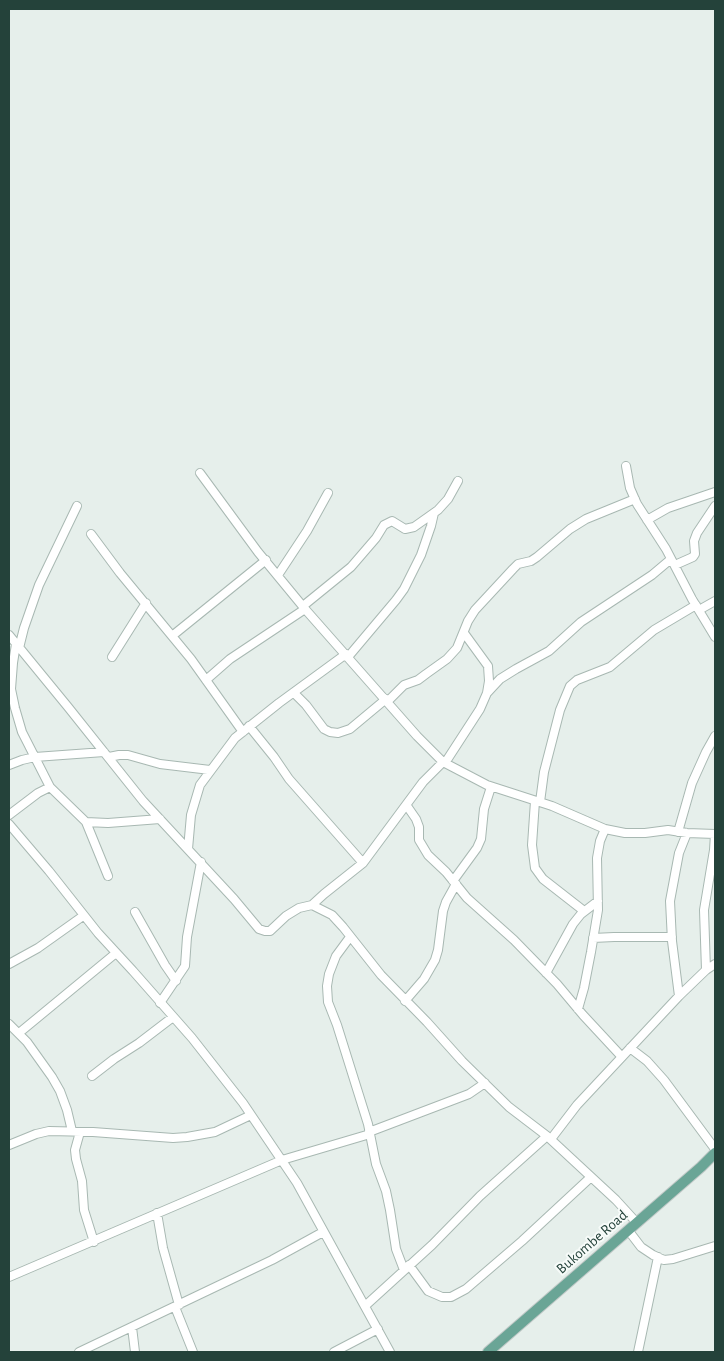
<!DOCTYPE html>
<style>
body{margin:0}
#map{position:relative;width:724px;height:1361px;overflow:hidden;background:#e6efeb;font-family:"Alegreya Sans",sans-serif}
canvas{display:block}
.frame{position:absolute;inset:0;border:10px solid #24423a;pointer-events:none}
</style>
<div id="map">
<canvas width="724" height="1361"></canvas>
<div class="frame"></div>
</div>
<script>
const c = document.querySelector('canvas').getContext('2d');
c.lineJoin = 'round';
function poly(rows) {
  const path = new Path2D();
  for (const r of rows) {
    path.moveTo(r[0], r[1]);
    for (let i = 2; i < r.length; i += 2) path.lineTo(r[i], r[i + 1]);
  }
  return path;
}
function strokePath(path, color, width, dash) {
  c.strokeStyle = color;
  c.lineWidth = width;
  c.lineCap = dash ? 'butt' : 'round';
  c.setLineDash(dash || []);
  c.stroke(path);
}
function write(font, color, halo, rows, align = 'center') {
  c.font = font + ' "Alegreya Sans",sans-serif';
  c.lineWidth = 4;
  c.setLineDash([]);
  c.textBaseline = 'middle';
  c.strokeStyle = halo;
  c.fillStyle = color;
  for (const [text, x, y, turn = 0] of rows) {
    c.save();
    c.translate(x, y);
    c.rotate((+turn || 0) * Math.PI / 180);
    c.textAlign = isNaN(turn) ? turn : align;
    if (halo) c.strokeText(text, 0, 0);
    c.fillText(text, 0, 0);
    c.restore();
  }
}
const minor = poly([
 [626,466,630,488,637,504,666,549,692,599,715,637],
 [200,473,258,552,305,609,417,736,443,762,487,785,552,806,605,829,625,833,645,833,668,830,687,833,715,834],
 [647,520,668,508,715,492],
 [91,534,120,573,191,659,243,732],
 [675,565,693,557,695,554,694,541,697,533,715,506],
 [278,575,307,531,328,493],
 [303,606,351,567,376,538,384,525,392,521,405,529,414,527,438,510,448,499,458,481],
 [699,610,715,601],
 [9,635,68,707,143,801,234,899,259,929,265,931,270,931,286,916,299,908,312,905,332,915,343,927,381,975,427,1022,462,1061,509,1107,547,1136,616,1200,637,1223],
 [172,636,266,560],
 [16,644,13,663,11,689,15,708,22,732,50,787,86,822,108,823,160,819],
 [19,648,24,628,39,585,77,506],
 [112,657,146,603],
 [348,657,396,600,404,589,421,555,431,526,434,513],
 [206,680,230,659,305,609],
 [294,693,306,705,324,729,330,732,338,733,350,729,386,699],
 [487,693,500,679,516,669,549,651,581,622,652,575,671,559],
 [388,701,404,685,418,680,426,674,447,659,457,648,468,621,475,610,513,569,518,564,531,561,537,557,570,529,586,519,635,499],
 [249,726,274,757,289,779,363,863],
 [109,757,119,755,128,755,160,764,210,770],
 [445,763,480,709,487,693,489,681,488,666,464,633],
 [9,765,22,760,35,757,104,752],
 [535,801,532,845,535,868,543,879,584,911],
 [540,802,544,772,560,710,570,686,577,680,610,667,654,630,696,605],
 [407,806,416,819,419,827,419,840,428,855,446,872,467,898,514,940,557,984,583,1015,622,1057],
 [9,815,38,793,50,787],
 [86,822,108,876],
 [9,824,49,871,98,933,133,971,192,1038,243,1103,297,1183,390,1352],
 [678,832,692,783,706,752,715,736],
 [188,849,191,815,200,785,235,738,279,703,346,654],
 [453,881,477,848,481,839,484,809,491,787],
 [312,905,324,894,363,863,423,782,443,762],
 [135,912,165,965,176,981],
 [350,937,336,956,329,974,327,986,328,1002,337,1025,368,1124,376,1164,386,1191,390,1210,396,1249,404,1270],
 [593,938,614,937,672,937],
 [9,964,38,948,83,916],
 [706,970,704,910,714,850,715,834],
 [546,973,573,924,581,914,598,901],
 [679,996,672,941,670,901,679,853,687,833],
 [405,1001,424,979,435,960,438,950,443,911,446,902,456,884],
 [160,1003,185,966,187,937,201,862],
 [578,1009,584,988,591,952,598,910,597,858,600,841,605,829],
 [9,1024,27,1042,52,1077,60,1091,67,1110,72,1131],
 [19,1033,116,953],
 [630,1048,647,1061,664,1080,715,1149],
 [92,1076,114,1059,139,1043,173,1017],
 [80,1132,75,1150,76,1159,82,1181,84,1210,94,1242],
 [369,1132,469,1094,485,1083],
 [551,1139,577,1105,679,996,706,970,715,964],
 [9,1145,36,1134,49,1131,93,1132,173,1138,187,1137,215,1132,251,1115],
 [157,1213,163,1248,179,1305],
 [628,1230,641,1247,653,1255,664,1260,673,1259,715,1246],
 [409,1265,428,1291,442,1297,451,1297,466,1289,522,1241,591,1177],
 [9,1277,282,1160,370,1134],
 [365,1306,432,1245,480,1196,547,1136],
 [175,1307,193,1352],
 [132,1327,135,1352],
 [79,1352,272,1260,323,1232],
 [334,1352,378,1329],
 [638,1352,658,1257]
]);
const major = poly([
 [488,1352,701,1167,715,1153]
]);
strokePath(minor, '#a8b8b2', 10);
strokePath(major, '#c2cac8', 12);
strokePath(minor, '#fff', 8);
strokePath(major, '#6aa596', 10);
write('15px', '#24423a', '#f7fbf9', [
 ["Bukombe Road",592,1242,-41]
]);
</script>
